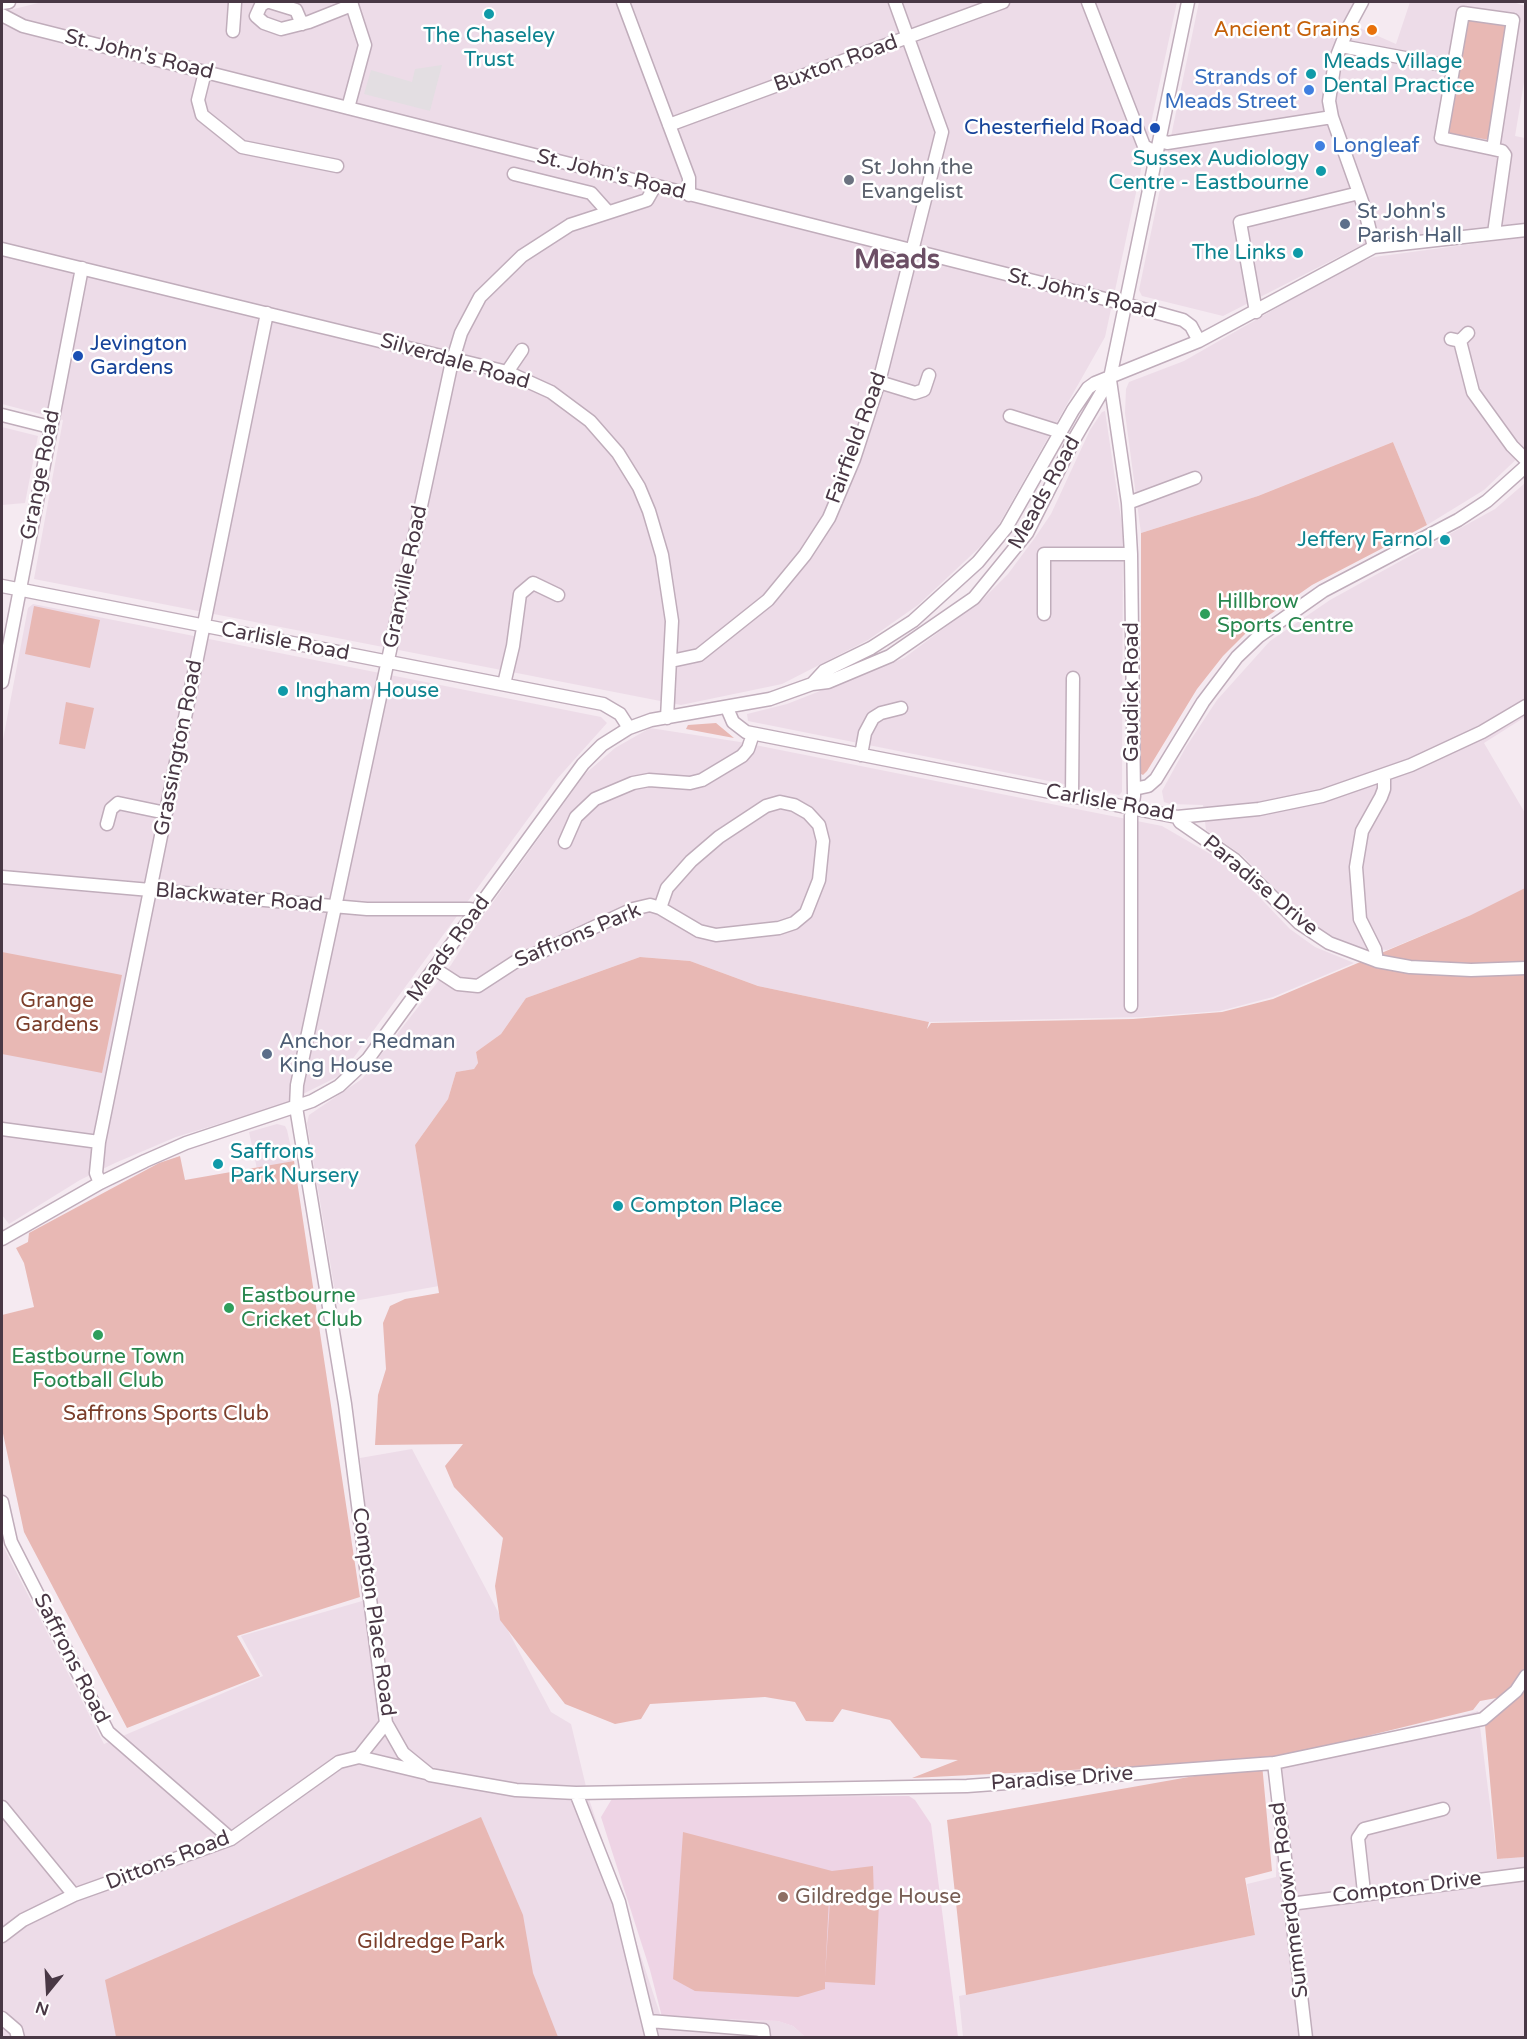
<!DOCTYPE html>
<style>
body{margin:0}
#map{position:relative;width:1527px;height:2039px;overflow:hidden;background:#f5eaf1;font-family:"Varela Round",sans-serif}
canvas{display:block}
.frame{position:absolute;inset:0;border:3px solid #493845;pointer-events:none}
.north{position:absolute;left:18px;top:1961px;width:60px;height:60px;-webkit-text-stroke:4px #fff;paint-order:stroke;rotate:198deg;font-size:16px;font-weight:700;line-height:24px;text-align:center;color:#493845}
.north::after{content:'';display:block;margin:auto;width:21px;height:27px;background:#493845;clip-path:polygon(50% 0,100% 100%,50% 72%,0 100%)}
</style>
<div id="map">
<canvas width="1527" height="2039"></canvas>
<div class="frame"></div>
<div class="north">N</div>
</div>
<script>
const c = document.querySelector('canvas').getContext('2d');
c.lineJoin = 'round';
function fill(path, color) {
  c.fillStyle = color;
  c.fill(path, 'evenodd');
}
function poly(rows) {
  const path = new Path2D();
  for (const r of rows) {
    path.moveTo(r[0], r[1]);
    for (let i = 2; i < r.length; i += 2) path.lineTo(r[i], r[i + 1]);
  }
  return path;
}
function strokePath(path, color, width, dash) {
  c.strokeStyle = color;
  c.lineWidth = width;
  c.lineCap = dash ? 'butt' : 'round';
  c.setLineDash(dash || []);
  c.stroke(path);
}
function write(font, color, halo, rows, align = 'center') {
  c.font = font + ' "Varela Round",sans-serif';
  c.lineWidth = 5;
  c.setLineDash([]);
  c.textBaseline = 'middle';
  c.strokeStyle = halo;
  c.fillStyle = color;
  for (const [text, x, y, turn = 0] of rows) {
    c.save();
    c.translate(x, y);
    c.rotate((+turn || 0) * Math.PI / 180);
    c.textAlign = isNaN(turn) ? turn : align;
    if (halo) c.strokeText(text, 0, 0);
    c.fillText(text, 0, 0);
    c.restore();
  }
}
fill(poly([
 [42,2,1177,2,1105,337,998,526,980,547,918,605,868,640,782,684,681,705,34,579,63,420,2,404,2,12],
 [1199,2,1356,2,1344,21,1396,44,1410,2,1513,2,1525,6,1525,76,1515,136,1525,138,1525,223,1425,235,1358,247,1223,316,1142,296,1139,290],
 [1525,237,1525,451,1484,490,1427,525,1393,442,1258,496,1141,533,1125,413,1126,389,1129,382,1184,361,1348,267,1374,257],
 [1105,411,1123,532,1122,792,1119,795,748,721,747,714,787,704,904,658,983,599,1008,574,1034,539,1051,514,1090,430,1102,412],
 [2,427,38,436,25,503,2,505],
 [1525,483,1525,717,1484,743,1525,813,1525,888,1471,915,1387,950,1358,948,1325,933,1306,920,1243,856,1206,830,1203,805,1170,804,1164,802,1162,791,1186,747,1217,700,1270,641,1330,600,1495,509],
 [33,604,601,717,607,723,557,779,341,1075,281,1105,176,1137,115,1163,80,1180,9,1224,2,1215,2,745,28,608],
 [650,728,740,742,1162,826,1219,859,1240,877,1290,929,1315,947,1354,963,1273,997,1220,1011,1141,1017,929,1022,758,986,690,961,640,957,526,998,501,1034,476,1052,478,1063,474,1069,456,1072,448,1099,415,1145,439,1286,337,1304,307,1123,309,1115,362,1079,451,965,475,927,585,774,615,748],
 [277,1124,285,1126,287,1130,294,1161,257,1169,249,1132],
 [412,1449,551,1712,571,1724,589,1799,661,2017,778,2021,793,2026,805,2037,2,2037,2,1544,104,1744,263,1676,241,1636,376,1597,360,1458],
 [1478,1711,1497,1859,1525,1857,1525,2037,963,2037,959,1996,1255,1935,1247,1884,1276,1877,1278,1761]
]), '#eddce8');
fill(poly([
 [909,1796,915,1800,931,1824,958,2037,805,2037,793,2026,778,2021,662,2017,650,1970,601,1817,613,1797]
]), '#eed4e5');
fill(poly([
 [1467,16,1510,24,1490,140,1447,133],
 [1393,442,1427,525,1312,585,1252,627,1223,656,1197,689,1147,771,1143,775,1141,774,1141,533,1258,496],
 [34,606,100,620,90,668,25,654],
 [66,702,94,708,85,749,59,744],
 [716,723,734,738,686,729,688,725],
 [1525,888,1525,1857,1497,1859,1484,1714,1513,1695,1480,1701,1473,1710,1269,1760,912,1778,958,1760,921,1758,890,1720,842,1709,833,1722,806,1721,795,1702,765,1697,650,1704,641,1719,615,1724,565,1704,500,1620,495,1586,503,1538,454,1487,445,1466,463,1444,375,1445,378,1395,386,1369,383,1323,390,1306,405,1299,439,1293,415,1145,448,1099,456,1072,474,1069,478,1063,476,1052,501,1034,526,998,640,957,690,961,758,986,929,1022,927,1029,931,1023,1133,1019,1222,1012,1273,999,1471,915],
 [2,952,122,975,102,1073,2,1054],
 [180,1156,185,1180,294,1161,360,1597,237,1636,260,1676,127,1728,24,1532,2,1429,2,1315,34,1307,24,1263,16,1248,28,1242,29,1233,159,1163],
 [1262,1764,1272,1871,1245,1878,1255,1935,966,1995,947,1820],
 [481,1817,523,1915,533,1973,558,2037,116,2037,105,1980],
 [683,1832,832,1871,873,1866,874,1900,829,1898,825,1977,830,1901,879,1904,875,1985,825,1982,825,1989,798,1997,695,1991,673,1979]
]), '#e8b8b4');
fill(poly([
 [442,65,430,111,364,94,371,70,412,82,415,69]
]), '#e3dee2');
const minor = poly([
 [266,2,261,5,256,16,264,23,281,29,309,22,352,5],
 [270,2,296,10,302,24],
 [623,2,689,178,689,195],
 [1088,2,1144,146,1157,153],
 [1362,2,1348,28,1335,61,1329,101,1332,117,1364,207,1374,247],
 [2,3,9,2],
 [1463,13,1513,20,1493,149,1441,138,1463,13],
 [2,15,23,26,1125,304,1183,320,1191,326,1199,341],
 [233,31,235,3],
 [1341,46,1453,67],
 [205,72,198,100,202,115,242,147,337,166],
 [348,108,365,45,351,2],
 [669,125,1003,2],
 [1160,140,1167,143,1332,117],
 [1493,149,1502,151,1505,155,1494,233],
 [514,174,591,193,608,212],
 [2,249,507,372,551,392,590,421,618,453,639,487,649,511,662,555,672,621,667,718],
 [1256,312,1240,222,1359,193],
 [1451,339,1460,341,1468,333],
 [1460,341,1473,392,1512,446,1526,460],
 [507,372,522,350],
 [1110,380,1128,503,1131,554,1134,796,1131,816,1131,1006],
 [879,382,915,393,924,390,929,375],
 [2,415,50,427],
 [1010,416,1061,432],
 [1128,503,1195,478],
 [2,586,603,704,620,714,629,728],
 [1044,614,1044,554,1131,554],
 [671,661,699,655,768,600,805,555,829,518,854,459,879,382,942,132,895,2],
 [2,682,82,268],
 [504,684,513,646,520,594,533,583,558,595],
 [812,684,824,671,871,648,913,621,978,562,1006,528,1073,410,1088,388,1095,383,1199,341,1374,247,1526,230],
 [727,708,733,722,746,732,1177,817,1259,809,1322,796,1411,765,1482,732,1526,706],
 [861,755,865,733,873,718,881,713,901,708],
 [1134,789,1148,786,1156,779,1203,702,1237,657,1259,636,1323,591,1458,520,1487,501,1526,466],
 [1072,797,1073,678],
 [1177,817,1180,822,1235,860,1299,923,1329,943,1377,961,1410,967,1471,970,1526,968],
 [107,824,111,809,118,803,166,813],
 [565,842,576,817,595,799,633,783,649,780,690,783,702,780,742,756,748,749,753,734],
 [2,877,367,909,470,909,477,911],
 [1377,961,1375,949,1360,919,1356,867,1362,831,1381,797,1384,789,1384,776],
 [435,969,458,984,478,986,518,960,543,951,633,909,650,905,660,908,667,888,691,861,719,837,766,806,780,802,794,805,808,813,819,825,823,841,819,880,806,913,794,923,779,928,716,935,699,931,660,908],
 [2,1129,99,1142],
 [100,1183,96,1173,99,1142,267,313],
 [2,1239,100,1183,145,1161,186,1143,312,1101,339,1086,368,1059,583,764,602,745,629,728,651,720,770,699,812,684,828,682,890,656,974,598,1027,533,1075,438,1110,378,1188,2],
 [2,1502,11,1542,108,1732,231,1839],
 [359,1757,386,1723],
 [1274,1763,1306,2038],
 [576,1793,967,1786,1274,1763,1483,1719,1516,1691,1526,1676],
 [2,1807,74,1895],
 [1364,1892,1358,1838,1364,1829,1443,1809],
 [1290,1904,1526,1874],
 [2,1936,23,1920,74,1895,231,1839,339,1762,359,1757,426,1773],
 [2,2018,16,2030,18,2038],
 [649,2021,763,2030,764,2038],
 [652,2038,619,1902,576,1793,516,1790,430,1775,403,1753,386,1723,345,1404,296,1107,297,1085,311,1019,451,366,461,333,480,297,522,256,570,225,647,200,655,186]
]);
strokePath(minor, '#c0adbb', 15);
strokePath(minor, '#fff', 12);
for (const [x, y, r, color] of [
 [489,14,6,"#0f9aa8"],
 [1372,30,6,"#e8710a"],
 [1311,74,6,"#0f9aa8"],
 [1309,90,6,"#3f7fe0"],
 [1155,128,6,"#1a4fb4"],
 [1320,146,6,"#3f7fe0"],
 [1321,171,6,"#0f9aa8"],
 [849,180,6,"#6b7280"],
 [1345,224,6,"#5c6f8a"],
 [1298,253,6,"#0f9aa8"],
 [78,356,6,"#1a4fb4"],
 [1445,540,6,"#0f9aa8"],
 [1205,614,6,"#2e9e5b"],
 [283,691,6,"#0f9aa8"],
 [267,1054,6,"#5c6f8a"],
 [218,1164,6,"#0f9aa8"],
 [618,1206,6,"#0f9aa8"],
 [229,1308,6,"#2e9e5b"],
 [98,1335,6,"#2e9e5b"],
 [783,1897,6,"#8d6e63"]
]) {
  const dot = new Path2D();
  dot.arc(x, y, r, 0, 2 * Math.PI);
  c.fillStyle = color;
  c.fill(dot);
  strokePath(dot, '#fff', 2);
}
write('21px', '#c56008', '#fff', [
 ["Ancient Grains",1360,30]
], 'right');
write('21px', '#0d838f', '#fff', [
 ["The Chaseley",489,36,"center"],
 ["Trust",489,60,"center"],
 ["Meads Village",1323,62],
 ["Dental Practice",1323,86],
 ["Sussex Audiology",1309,159,"right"],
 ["Centre - Eastbourne",1309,183,"right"],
 ["The Links",1286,253,"right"],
 ["Jeffery Farnol",1433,540,"right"],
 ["Ingham House",295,691],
 ["Saffrons",230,1152],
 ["Park Nursery",230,1176],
 ["Compton Place",630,1206]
], 'left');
write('21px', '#493845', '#fff', [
 ["St. John's Road",139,55,14],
 ["Buxton Road",836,64,-20],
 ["St. John's Road",611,175,14],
 ["St. John's Road",1082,294,14],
 ["Silverdale Road",455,362,16],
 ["Fairfield Road",857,438,-70],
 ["Grange Road",41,475,-79],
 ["Meads Road",1045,493,-61],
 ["Granville Road",406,577,-78],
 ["Carlisle Road",285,642,11],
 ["Gaudick Road",1132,692,-90],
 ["Grassington Road",179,748,-79],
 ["Carlisle Road",1110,803,10],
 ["Paradise Drive",1260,886,40],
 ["Blackwater Road",239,898,5],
 ["Saffrons Park",578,936,-23],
 ["Meads Road",449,949,-54],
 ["Compton Place Road",373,1612,82],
 ["Saffrons Road",71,1659,63],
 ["Paradise Drive",1062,1779,-4],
 ["Dittons Road",168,1861,-21],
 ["Compton Drive",1407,1888,-7],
 ["Summerdown Road",1290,1900,-97]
]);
write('21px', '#366cbe', '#fff', [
 ["Strands of",1297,78],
 ["Meads Street",1297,102],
 ["Longleaf",1332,146,"left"]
], 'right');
write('21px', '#164399', '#fff', [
 ["Chesterfield Road",1143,128],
 ["Jevington",90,344,"left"],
 ["Gardens",90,368,"left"]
], 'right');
write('21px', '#5b616d', '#fff', [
 ["St John the",861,168],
 ["Evangelist",861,192]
], 'left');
write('21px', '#4e5e75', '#fff', [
 ["St John's",1357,212],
 ["Parish Hall",1357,236],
 ["Anchor - Redman",279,1042],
 ["King House",279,1066]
], 'left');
write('21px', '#27864d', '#fff', [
 ["Hillbrow",1217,602],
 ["Sports Centre",1217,626],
 ["Eastbourne",241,1296],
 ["Cricket Club",241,1320],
 ["Eastbourne Town",98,1357,"center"],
 ["Football Club",98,1381,"center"]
], 'left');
write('21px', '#7b3e2b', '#fff', [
 ["Grange",57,1001],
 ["Gardens",57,1025],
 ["Saffrons Sports Club",166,1414],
 ["Gildredge Park",431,1942]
]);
write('21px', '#785e54', '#fff', [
 ["Gildredge House",795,1897]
], 'left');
write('bold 27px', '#6c4f65', '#fff', [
 ["Meads",897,261]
]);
</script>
